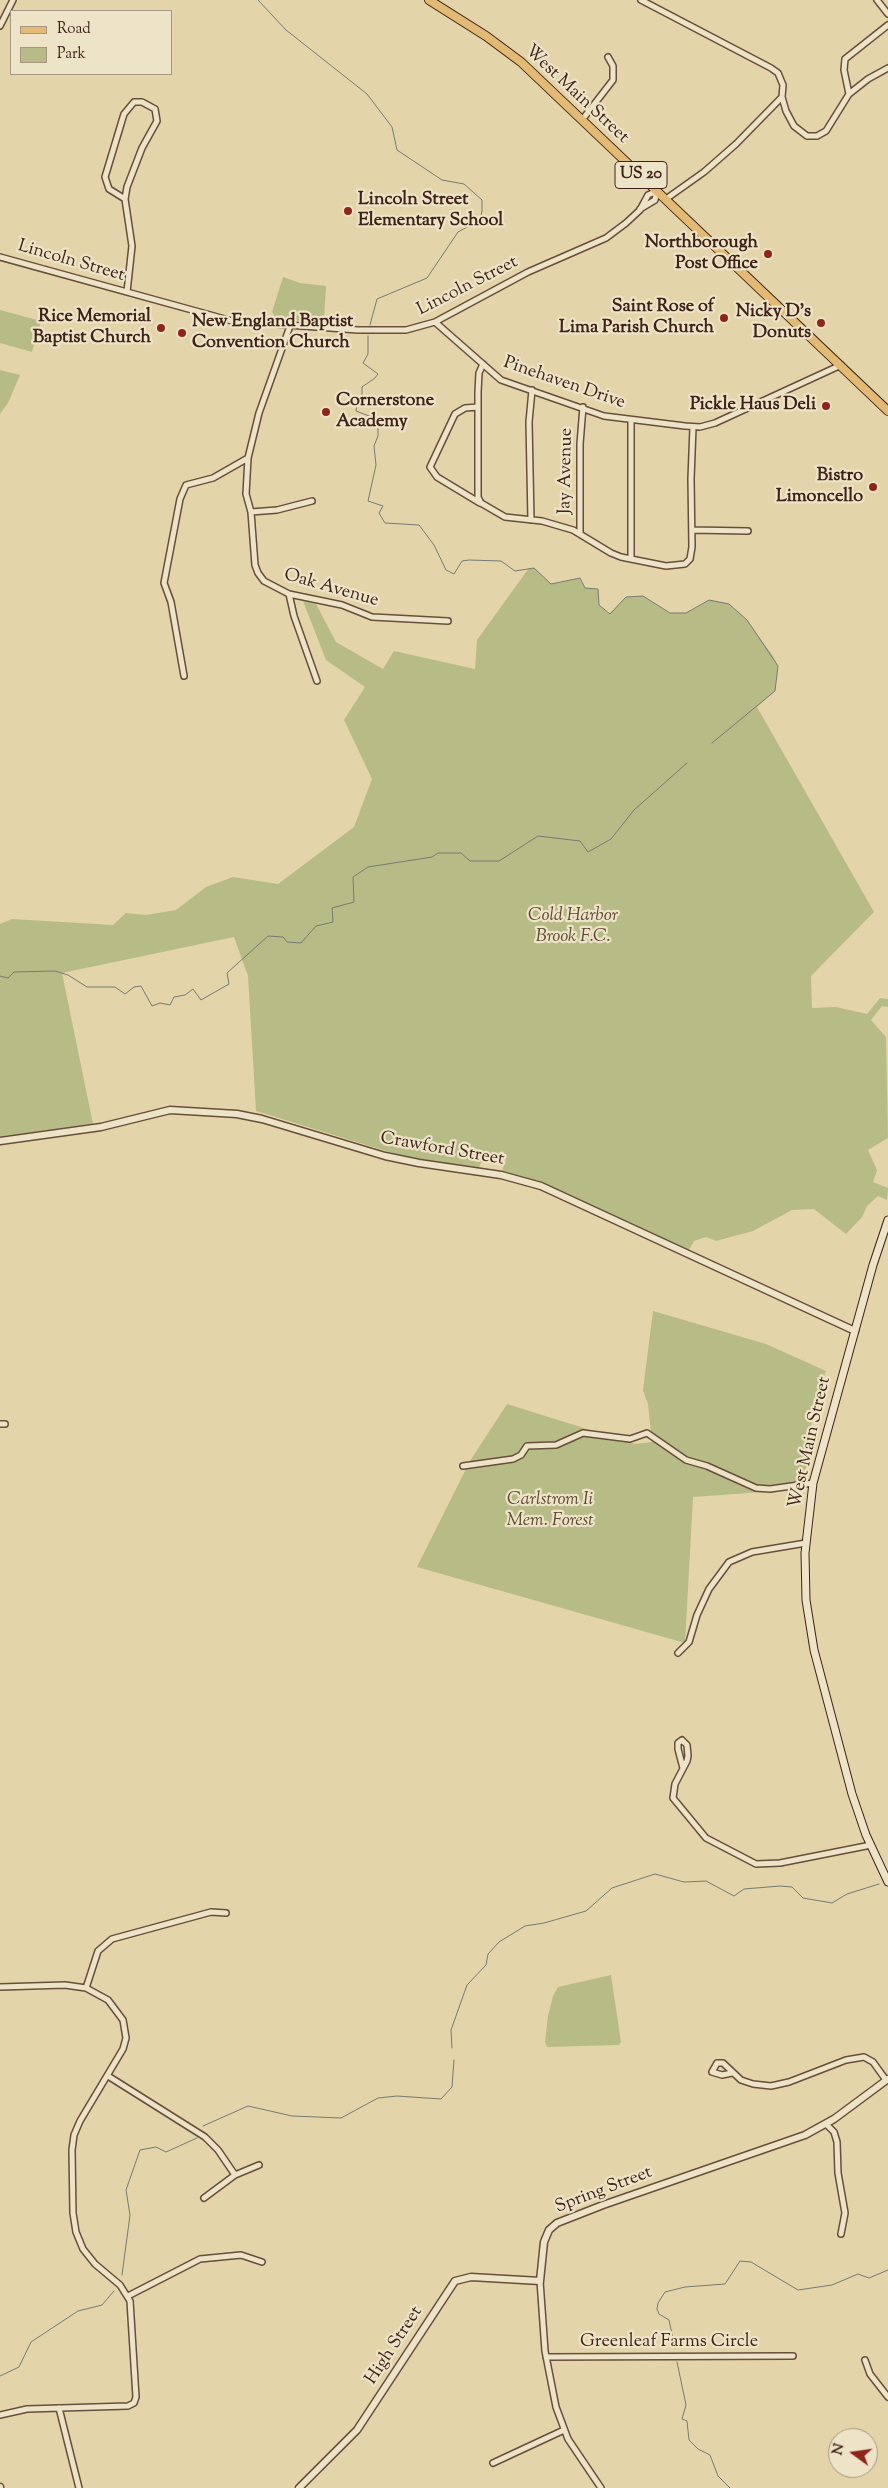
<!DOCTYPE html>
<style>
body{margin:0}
#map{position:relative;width:888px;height:2488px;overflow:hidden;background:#e4d4a9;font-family:"Sorts Mill Goudy",serif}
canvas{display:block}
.legend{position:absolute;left:10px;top:10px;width:162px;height:65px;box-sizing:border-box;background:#ede3c7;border:1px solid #a79681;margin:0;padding:6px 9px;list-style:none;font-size:15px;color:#3e2217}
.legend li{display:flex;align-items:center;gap:10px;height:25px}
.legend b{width:25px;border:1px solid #a79681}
.north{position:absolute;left:828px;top:2428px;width:50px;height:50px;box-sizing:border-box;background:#ede3c7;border:1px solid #a79681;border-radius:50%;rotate:284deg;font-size:14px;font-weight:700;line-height:20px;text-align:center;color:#3e2217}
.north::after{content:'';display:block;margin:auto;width:18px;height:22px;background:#8f2418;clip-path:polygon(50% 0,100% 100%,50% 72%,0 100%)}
</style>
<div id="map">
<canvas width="888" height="2488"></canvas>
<ul class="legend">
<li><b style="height:6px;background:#e2ba74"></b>Road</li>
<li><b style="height:14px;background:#b7bc86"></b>Park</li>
</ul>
<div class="north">N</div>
</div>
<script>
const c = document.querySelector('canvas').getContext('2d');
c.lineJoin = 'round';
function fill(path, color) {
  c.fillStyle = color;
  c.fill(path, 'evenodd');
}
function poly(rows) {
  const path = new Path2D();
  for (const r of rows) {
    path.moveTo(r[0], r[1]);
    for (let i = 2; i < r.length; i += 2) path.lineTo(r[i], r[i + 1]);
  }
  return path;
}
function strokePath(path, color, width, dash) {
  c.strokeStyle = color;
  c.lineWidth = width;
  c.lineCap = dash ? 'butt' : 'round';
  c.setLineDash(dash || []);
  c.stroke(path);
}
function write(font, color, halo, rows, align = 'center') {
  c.font = font + ' "Sorts Mill Goudy",serif';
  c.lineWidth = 4.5;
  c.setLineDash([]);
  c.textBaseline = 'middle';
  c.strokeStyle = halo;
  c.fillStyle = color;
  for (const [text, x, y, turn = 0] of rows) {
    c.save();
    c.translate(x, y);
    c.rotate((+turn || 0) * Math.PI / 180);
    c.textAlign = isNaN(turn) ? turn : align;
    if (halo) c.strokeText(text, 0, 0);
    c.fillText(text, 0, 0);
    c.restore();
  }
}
fill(poly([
 [283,277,300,283,326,286,324,319,318,322,277,319,272,312],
 [0,310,41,321,32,352,0,343],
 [0,370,20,375,8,403,0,414],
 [529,568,534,568,551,584,580,578,585,588,598,589,599,605,609,614,626,597,643,596,670,613,686,613,709,600,729,604,747,620,773,656,778,666,775,691,757,707,874,912,811,976,812,1008,836,1007,867,1014,880,998,888,999,888,1007,882,1006,871,1020,886,1037,888,1138,868,1150,877,1170,873,1182,888,1188,887,1200,878,1196,867,1206,862,1217,846,1234,814,1209,792,1210,753,1231,716,1241,706,1237,694,1241,689,1250,548,1185,502,1171,506,1159,485,1155,478,1169,399,1155,256,1111,248,976,234,937,62,973,93,1124,0,1137,0,924,12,919,113,925,126,913,146,915,176,910,206,887,233,877,278,884,354,827,372,779,344,720,365,687,326,660,303,601,316,604,336,642,383,669,394,651,475,669,477,640],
 [653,1311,766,1344,826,1371,814,1400,804,1489,693,1497,685,1643,417,1567,470,1461,507,1404,635,1444,652,1442,648,1404,643,1390],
 [611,1975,621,2042,619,2045,547,2047,545,2042,548,2016,553,1996,558,1987]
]), '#b7bc86');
strokePath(poly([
 [258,0,286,30,367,94,392,127,397,150,442,180,464,184,482,200,482,211,480,220,458,232,427,278,377,299,370,325],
 [368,336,368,354,363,363,378,374,375,378,362,387,362,398,357,404,356,411,369,416,375,416,378,422,378,436,374,446,376,465,368,501,383,506,379,513,385,523,419,525,434,545,446,570,454,574,462,561,469,560,501,561,515,571,534,568,551,584,580,578,585,588,598,589,599,605,610,614,626,597,643,596,670,613,686,613,709,600,729,604,747,620,778,666,775,691,712,743],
 [0,976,8,978,14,972,55,971,68,975,87,987,115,987,125,994,134,987,141,986,152,1006,160,1003,170,1005,174,997,185,995,193,989,201,1000,229,984,227,973,268,936,283,937,287,942,301,943,316,926,333,922,332,908,354,902,353,877,368,867,432,857,438,853,461,853,470,861,499,861,538,836,580,841,588,852,611,839,634,810,687,763],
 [452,2048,451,2030,467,1985,486,1965,488,1954,499,1942,525,1926,544,1923,586,1911,612,1888,655,1874,684,1882,706,1881,734,1896,744,1889,780,1886,792,1887,803,1898,832,1903,847,1894,879,1884],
 [203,2126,248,2106,292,2116,341,2118,378,2098,397,2096,441,2099,452,2087,454,2060],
 [122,2275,130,2215,126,2190,140,2150,156,2147,166,2152,197,2138],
 [675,2348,669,2320,659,2314,657,2309,658,2303,665,2292,685,2287,725,2284,740,2261,751,2262,798,2290,832,2285,858,2274,869,2278,888,2270],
 [677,2362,686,2405,682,2419,687,2421,689,2440,698,2449,710,2455,718,2476,730,2488],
 [0,2376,19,2367,31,2342,78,2311,102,2305,114,2291]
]), '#757b75', 1);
const minor = poly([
 [641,0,771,68,778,73,783,85,782,97,736,144,704,172,666,199],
 [877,0,888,14],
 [0,26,13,0],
 [849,94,844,70,845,59,888,25],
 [782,97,786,111,794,126,807,136,817,136,826,131,849,94,868,79,888,68],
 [582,120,613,80,613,66,608,57],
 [125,199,109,189,105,177,124,114,134,102,142,102,155,109,157,121,142,148,127,187,125,199,132,246,127,292],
 [640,209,655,200,657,191],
 [0,257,232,321,358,330,406,330,435,322,528,272,606,238,626,223,640,210,648,195,657,191],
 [435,322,501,380,604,416,685,426,700,427,715,423,841,365],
 [290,326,259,413,248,458,246,494,251,512,255,565,258,573,264,581,289,594,342,605,372,617,448,621],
 [483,364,479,373,478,392,478,497,481,503,505,517,542,521,573,530,611,553,621,557,666,566,685,564,690,559,692,547,691,479,693,427],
 [478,407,465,408,455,414,430,467,437,477,480,503],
 [251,512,277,510,312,501],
 [531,520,529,422,532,390],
 [692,530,748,531],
 [580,534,580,444,583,407],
 [631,559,631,420],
 [289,594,294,616,317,681],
 [184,676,171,602,164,583,180,499,186,485,213,478,248,458],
 [0,1424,5,1424],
 [463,1466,513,1459,521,1455,527,1446,556,1445,583,1433,630,1439,647,1433,686,1460,707,1466,756,1488,770,1489,813,1483],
 [678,1653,689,1642,697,1615,709,1589,729,1562,752,1552,806,1543],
 [683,1768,678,1749,678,1743,682,1740,687,1745,688,1756,687,1761,675,1784,673,1798,706,1838,756,1864,780,1863,871,1845],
 [0,1987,65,1985,86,1988,108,2000,123,2020,126,2038,123,2049,80,2121,74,2135,72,2150,73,2213,76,2232,83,2249,95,2264,120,2285,130,2301,136,2397,134,2403,128,2406,27,2409,0,2415],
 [86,1988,98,1951,112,1939,211,1912,226,1913],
 [732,2073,722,2075,712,2072,717,2063,723,2063,741,2080,753,2084,771,2086,789,2082,846,2060,864,2057,873,2062,886,2080],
 [108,2076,205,2137,218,2150,235,2175],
 [826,2124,834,2132,837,2142,838,2173,845,2213,841,2234],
 [204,2198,235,2175,259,2165],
 [540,2281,545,2351,556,2407,568,2439,601,2488],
 [128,2296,200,2259,241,2255,262,2262],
 [546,2357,793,2356],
 [865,2360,870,2374,888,2397],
 [59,2408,79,2488],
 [493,2463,564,2430]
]);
const tertiary = poly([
 [0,1141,101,1127,170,1110,237,1114,262,1119,385,1156,419,1163,501,1175,541,1186,855,1331],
 [0,2487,0,2488],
 [299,2488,357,2430,455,2281,471,2277,540,2281,544,2242,549,2230,557,2223,603,2205,805,2135,834,2119,888,2079]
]);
const secondary = poly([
 [888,1220,873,1265,813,1483,805,1553,806,1600,814,1650,852,1794,866,1835,888,1882]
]);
const primary = poly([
 [429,0,486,36,521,62,888,411]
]);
strokePath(minor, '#684e3c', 8);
strokePath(tertiary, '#684e3c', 9);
strokePath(secondary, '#3e2217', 9);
strokePath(primary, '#3e2217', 10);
strokePath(minor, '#ede3c7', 5);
strokePath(tertiary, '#ede3c7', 6);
strokePath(secondary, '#ede3c7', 7);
strokePath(primary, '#e2ba74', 8);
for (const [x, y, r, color] of [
 [348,211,5,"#8f2418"],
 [768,254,5,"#8f2418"],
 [724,318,5,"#8f2418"],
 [821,323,5,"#8f2418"],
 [161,328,5,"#8f2418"],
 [182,333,5,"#8f2418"],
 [826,406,5,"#8f2418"],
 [326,412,5,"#8f2418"],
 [873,487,5,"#8f2418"]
]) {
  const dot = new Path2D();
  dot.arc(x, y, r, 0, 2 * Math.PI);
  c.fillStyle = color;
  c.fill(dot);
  strokePath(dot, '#ede3c7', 2);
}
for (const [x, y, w] of [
 [641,175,52]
]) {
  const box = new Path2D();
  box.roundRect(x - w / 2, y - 13.5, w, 27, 4);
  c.fillStyle = '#ede3c7';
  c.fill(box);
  strokePath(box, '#3e2217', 1);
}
write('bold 16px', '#3e2217', null, [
 ["US 20",641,175]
]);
write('18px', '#3e2217', '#ede3c7', [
 ["West Main Street",576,95,43],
 ["Lincoln Street",71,262,16],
 ["Lincoln Street",468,287,-27],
 ["Pinehaven Drive",564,384,19],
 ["Jay Avenue",567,471,-89],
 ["Oak Avenue",331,589,16],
 ["Crawford Street",442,1150,10],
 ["West Main Street",811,1443,-77],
 ["Spring Street",604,2191,-21],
 ["Greenleaf Farms Circle",669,2343],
 ["High Street",395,2346,-57]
]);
write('bold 18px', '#3e2217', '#ede3c7', [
 ["Lincoln Street",358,201,"left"],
 ["Elementary School",358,222,"left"],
 ["Northborough",758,244],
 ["Post Office",758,265],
 ["Saint Rose of",714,308],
 ["Lima Parish Church",714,329],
 ["Nicky D's",811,313],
 ["Donuts",811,334],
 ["Rice Memorial",151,318],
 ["Baptist Church",151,339],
 ["New England Baptist",192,323,"left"],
 ["Convention Church",192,344,"left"],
 ["Cornerstone",336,402,"left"],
 ["Academy",336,423,"left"],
 ["Pickle Haus Deli",816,406],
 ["Bistro",863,477],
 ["Limoncello",863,498]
], 'right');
write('italic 18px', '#5c4833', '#ede3c7', [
 ["Cold Harbor",573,917],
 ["Brook F.C.",573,938],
 ["Carlstrom Ii",550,1501],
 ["Mem. Forest",550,1522]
]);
</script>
